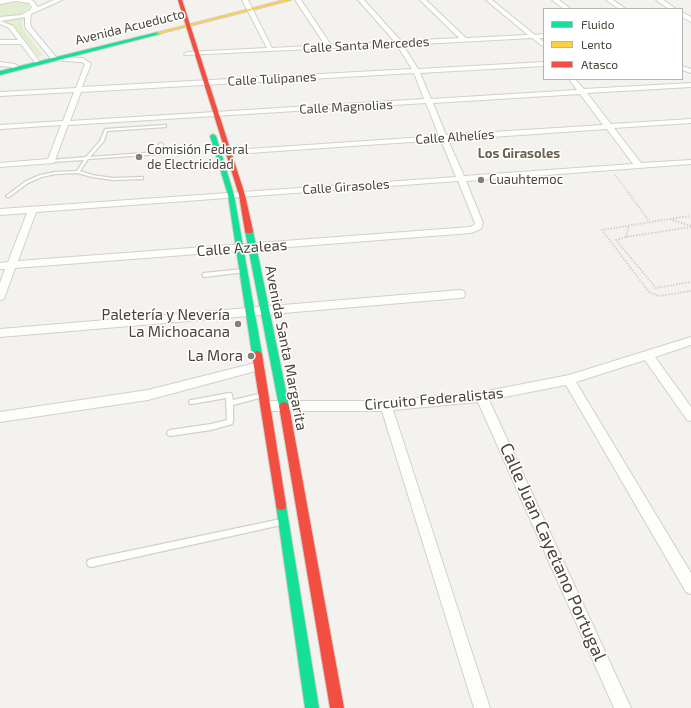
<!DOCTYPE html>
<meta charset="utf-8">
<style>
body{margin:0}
#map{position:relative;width:691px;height:708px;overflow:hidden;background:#f4f2ee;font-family:"Exo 2",sans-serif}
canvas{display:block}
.legend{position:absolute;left:543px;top:8px;width:140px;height:72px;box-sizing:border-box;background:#fff;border:1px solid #b7b4b0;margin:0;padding:5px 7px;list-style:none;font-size:12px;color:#4b4439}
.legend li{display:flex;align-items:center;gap:8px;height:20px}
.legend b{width:20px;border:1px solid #b7b4b0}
</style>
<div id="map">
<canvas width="691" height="708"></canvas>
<ul class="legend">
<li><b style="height:5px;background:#16e098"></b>Fluido</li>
<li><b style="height:5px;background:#ffcf43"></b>Lento</li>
<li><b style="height:5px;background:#f24e42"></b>Atasco</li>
</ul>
</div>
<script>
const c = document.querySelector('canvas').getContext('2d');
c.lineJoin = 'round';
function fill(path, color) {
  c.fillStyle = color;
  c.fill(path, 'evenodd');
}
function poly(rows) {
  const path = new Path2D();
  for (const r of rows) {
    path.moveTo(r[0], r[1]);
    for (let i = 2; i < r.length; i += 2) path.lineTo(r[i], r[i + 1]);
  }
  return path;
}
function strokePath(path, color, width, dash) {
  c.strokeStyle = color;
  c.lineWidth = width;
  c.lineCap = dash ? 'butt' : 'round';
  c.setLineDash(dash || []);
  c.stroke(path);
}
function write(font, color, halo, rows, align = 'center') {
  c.font = font + ' "Exo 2",sans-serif';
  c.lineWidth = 3;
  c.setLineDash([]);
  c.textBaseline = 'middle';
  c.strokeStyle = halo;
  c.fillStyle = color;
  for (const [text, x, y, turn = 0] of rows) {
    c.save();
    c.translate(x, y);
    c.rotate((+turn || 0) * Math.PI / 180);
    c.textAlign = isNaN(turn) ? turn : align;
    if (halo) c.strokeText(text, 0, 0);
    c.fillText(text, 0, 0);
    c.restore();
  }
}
fill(poly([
 [8,2,25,3,29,5,30,7,22,14,0,18,0,4],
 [26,15,22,23,23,29,43,55,38,57,14,27,0,21]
]), '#e1eecf');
const lane = poly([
 [165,125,166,125,166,127,107,131,104,141,90,157,158,152,159,144,161,143,163,144,161,154,88,159,80,171,92,175,113,178,142,177,143,177,143,179,113,180,92,177,78,173,55,174,42,177,28,183,9,197,7,197,6,196,26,181,40,175,55,172,77,171,84,160,51,162,49,161,51,160,86,157,100,141,105,129,165,125],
 [243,269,245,270,245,272,204,277,202,275,204,273,243,269],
 [229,393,231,393,232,395,233,400,263,393,265,393,266,395,265,397,263,397,233,405,233,422,232,424,211,430,170,436,168,435,167,433,168,431,170,430,211,424,227,420,226,398,192,404,190,404,189,402,190,400,192,400,229,393],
 [281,519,283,520,284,522,283,524,281,525,91,567,88,566,87,563,88,560,91,559,281,519]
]);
const street = poly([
 [0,0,32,0,38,7,54,0,62,0,31,14,30,23,31,27,56,57,83,58,90,63,91,64,82,87,412,69,397,45,185,55,184,54,187,52,267,48,242,0,248,0,272,48,325,45,295,0,301,0,331,45,395,42,358,0,364,0,401,41,459,38,420,0,426,0,466,38,528,35,486,0,492,0,535,35,544,34,544,38,539,38,544,42,544,47,532,38,403,45,418,69,544,62,544,66,420,73,431,99,577,90,569,79,575,79,584,89,691,83,691,87,587,93,611,124,691,119,691,123,614,128,641,163,691,160,691,164,466,181,483,223,481,229,471,233,15,268,5,296,4,299,0,300,0,283,5,269,0,269,0,263,8,262,27,213,0,215,0,209,456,177,441,140,219,155,215,153,219,151,439,136,426,103,68,125,54,163,0,167,0,163,48,159,61,125,0,129,0,125,63,121,74,92,0,96,0,92,76,88,85,64,81,62,52,60,25,27,25,17,1,21,13,26,40,62,40,64,36,64,21,44,0,44,0,40,18,40,9,28,0,24,0,17,21,15,30,10,32,7,29,3,16,1,0,4,0,0],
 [414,73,424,99,70,121,81,92,414,73],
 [580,94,603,125,446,135,433,103,580,94],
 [607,129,633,164,464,176,448,140,607,129],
 [458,181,475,223,474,225,470,227,18,261,36,212,458,181],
 [552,0,559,0,571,9,564,9,552,0],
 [606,0,613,0,626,9,619,9,606,0],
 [656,0,663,0,676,9,669,9,656,0],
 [682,12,691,17,691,22,682,17,682,12],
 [0,62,15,64,20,68,17,70,11,67,0,66,0,62],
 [682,66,691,69,691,73,682,70,682,66],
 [460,290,464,291,465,294,464,297,460,298,0,337,0,329,460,290],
 [691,337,691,345,655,357,691,407,691,421,687,420,645,360,576,382,691,573,691,594,686,592,566,385,489,400,631,708,614,708,478,402,393,410,490,708,474,708,382,411,266,411,262,409,260,406,262,403,266,401,386,401,482,392,569,375,691,337],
 [259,362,263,363,265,366,263,369,148,400,0,422,0,412,148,390,259,362]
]);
const fast = poly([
 [158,32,160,32,160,34,0,75,0,71,158,32],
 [213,134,216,136,234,195,262,354,260,356,257,357,254,356,252,354,228,195,210,136,213,134],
 [246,229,252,229,253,231,289,406,287,409,284,410,281,409,279,406,245,231,246,229],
 [281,500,285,501,286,505,319,708,305,708,276,505,277,501,281,500]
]);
const slow = poly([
 [284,0,291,0,158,34,156,33,284,0]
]);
const jam = poly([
 [178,0,182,0,245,195,253,231,252,233,246,233,245,231,239,195,178,0],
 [257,351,260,352,262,354,286,505,285,509,281,510,277,509,276,505,252,354,254,352,257,351],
 [284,402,287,403,289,406,344,708,330,708,279,406,281,403,284,402]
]);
strokePath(lane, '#d2d0cb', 2.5);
strokePath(street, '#d2d0cb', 2);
strokePath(fast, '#d3cfc5', 2);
strokePath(slow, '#d3cfc5', 2);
strokePath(jam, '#d3cfc5', 2);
strokePath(poly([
 [615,175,629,193]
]), '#d3d2cc', 1.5, [1, 1]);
strokePath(poly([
 [628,192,649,221],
 [670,219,689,216],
 [691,226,669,219,602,230,649,292,659,296,691,291],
 [691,227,626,237,616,240,656,288,691,282],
 [626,237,629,225]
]), '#d3d2cc', 2, [1.5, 1.5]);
fill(lane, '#fdfdfc');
fill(street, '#fdfdfc');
fill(fast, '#16e098');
fill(slow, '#ffcf43');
fill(jam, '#f24e42');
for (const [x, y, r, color] of [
 [139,157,4,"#868178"],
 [481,180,4,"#868178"],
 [238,324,4,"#868178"],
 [251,356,4,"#868178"]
]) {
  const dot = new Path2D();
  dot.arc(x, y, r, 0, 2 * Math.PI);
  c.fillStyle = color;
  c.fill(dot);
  strokePath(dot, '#fff', 1.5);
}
write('13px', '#4b4439', '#fff', [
 ["Avenida Acueducto",130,27,-14],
 ["Calle Santa Mercedes",366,45,-3],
 ["Calle Tulipanes",272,79,-3],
 ["Calle Magnolias",346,107,-3],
 ["Calle Alhelíes",455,137,-4],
 ["Calle Girasoles",346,187,-4]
]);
write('13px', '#4b4439', '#fff', [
 ["Comisión Federal",147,150],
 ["de Electricidad",147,165],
 ["Cuauhtemoc",489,180]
], 'left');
write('bold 13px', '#6e6250', '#fff', [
 ["Los Girasoles",519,154]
]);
write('15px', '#4b4439', '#fff', [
 ["Calle Azaleas",242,248,-4],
 ["Avenida Santa Margarita",286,348,79],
 ["Circuito Federalistas",434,399,-5]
]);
write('15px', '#4b4439', '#fff', [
 ["Paletería y Nevería",230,315],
 ["La Michoacana",230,332],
 ["La Mora",243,356]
], 'right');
write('18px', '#4b4439', '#fff', [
 ["Calle Juan Cayetano Portugal",553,552,66]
]);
</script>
